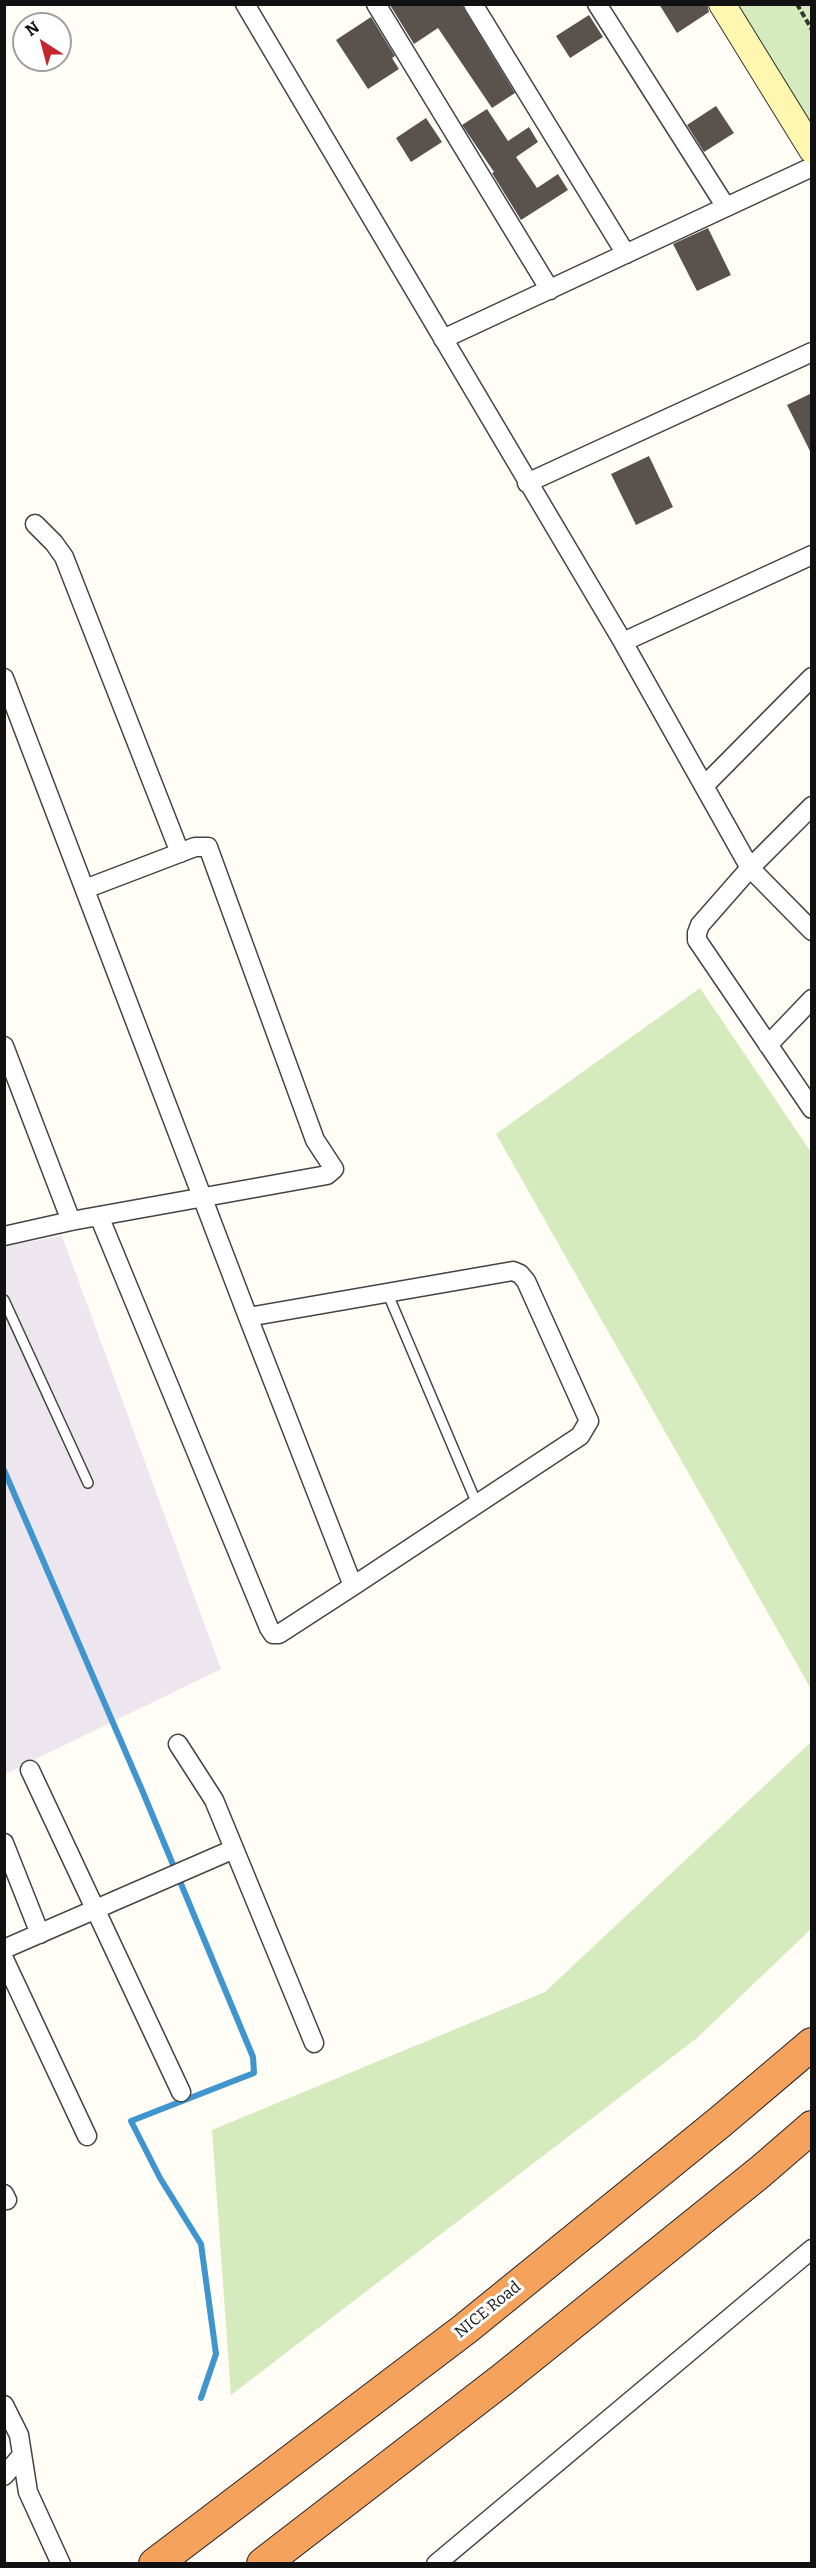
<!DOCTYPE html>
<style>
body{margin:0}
#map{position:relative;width:816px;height:2568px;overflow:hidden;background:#fffdf5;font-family:Bitter,serif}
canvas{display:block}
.frame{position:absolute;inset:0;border:6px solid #111;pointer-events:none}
.north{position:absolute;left:12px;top:12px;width:60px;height:60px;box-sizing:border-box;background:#fff;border:2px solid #a0a0a0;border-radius:50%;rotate:324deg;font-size:16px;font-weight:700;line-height:24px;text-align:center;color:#111}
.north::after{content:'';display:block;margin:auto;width:21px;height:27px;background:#c4262e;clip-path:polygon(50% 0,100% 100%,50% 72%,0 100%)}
</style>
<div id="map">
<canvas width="816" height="2568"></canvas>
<div class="frame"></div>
<div class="north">N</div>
</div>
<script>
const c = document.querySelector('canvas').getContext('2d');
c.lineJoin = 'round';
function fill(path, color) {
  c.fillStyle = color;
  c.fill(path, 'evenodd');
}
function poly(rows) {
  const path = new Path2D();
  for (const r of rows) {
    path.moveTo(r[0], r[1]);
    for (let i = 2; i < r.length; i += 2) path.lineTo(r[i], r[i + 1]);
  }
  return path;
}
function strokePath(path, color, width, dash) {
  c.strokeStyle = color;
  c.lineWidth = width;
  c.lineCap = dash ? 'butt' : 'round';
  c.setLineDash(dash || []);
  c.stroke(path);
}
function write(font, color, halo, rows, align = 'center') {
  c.font = font + ' Bitter,serif';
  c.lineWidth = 6;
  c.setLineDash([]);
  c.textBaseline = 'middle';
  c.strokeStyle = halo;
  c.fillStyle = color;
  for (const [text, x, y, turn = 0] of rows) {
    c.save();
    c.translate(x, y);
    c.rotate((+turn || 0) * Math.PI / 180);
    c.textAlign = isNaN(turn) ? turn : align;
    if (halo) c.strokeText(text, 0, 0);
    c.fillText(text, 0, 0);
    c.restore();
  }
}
fill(poly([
 [62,1236,221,1669,5,1774,5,1246]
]), '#eee6ef');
fill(poly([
 [733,5,811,5,811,137],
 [700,988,811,1152,811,1689,496,1134],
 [811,1742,811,1929,697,2038,231,2395,212,2130,545,1992]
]), '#d5ebbd');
strokePath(poly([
 [4,1470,142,1790,253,2057,254,2073,131,2121,160,2178,201,2244,216,2354,201,2398]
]), '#3f96cf', 6);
fill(poly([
 [461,4,515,93,492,108,438,28,414,44,390,5],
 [659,4,707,4,709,12,677,33],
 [589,15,603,37,570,58,556,36],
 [371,17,395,56,392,58,399,69,368,89,336,40],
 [716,106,734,133,704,152,687,125],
 [487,109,508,141,529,127,538,142,516,157,537,188,558,174,568,190,521,220,492,173,494,172,462,125],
 [426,118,442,142,411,162,396,138],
 [708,228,731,275,697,291,673,244],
 [812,393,812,455,787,405],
 [649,456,673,507,636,525,611,474]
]), '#5a524d');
const lane = poly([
 [387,1292,477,1504],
 [4,1300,88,1483]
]);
const street = poly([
 [245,4,623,642,750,868,812,806],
 [376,4,550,290],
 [473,4,626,254],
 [597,4,726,207],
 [443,339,812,167],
 [527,483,812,352],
 [35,524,54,543,64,557,180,853],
 [623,642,812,555],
 [4,678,248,1317,353,1586],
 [704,786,812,677],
 [812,931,750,868,700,925,697,933,697,940,812,1109],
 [768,1045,812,999],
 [4,1046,71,1221],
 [99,1216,269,1628,273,1634,279,1634,353,1586,580,1436,589,1421,526,1281,520,1274,513,1271,248,1317],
 [4,1236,71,1221,327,1175,334,1169,315,1140,208,847,195,847,85,889],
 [178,1744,214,1800,314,2043],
 [30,1770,181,2092],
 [4,1843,40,1934],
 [4,1949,234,1849],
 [4,1959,87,2136],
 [4,2194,7,2200],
 [4,2405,19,2435,28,2492,61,2564],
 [4,2476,22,2455],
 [436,2564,812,2249]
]);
const secondary = poly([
 [722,4,812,150]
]);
const highway = poly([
 [155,2564,465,2329,720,2122,812,2044],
 [263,2564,503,2379,760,2172,812,2127]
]);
strokePath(lane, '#444', 12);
strokePath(street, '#444', 21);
strokePath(secondary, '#333', 28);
strokePath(highway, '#222', 34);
strokePath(poly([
 [797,4,812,30]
]), '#333', 4, [6, 3]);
strokePath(lane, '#fff', 9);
strokePath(street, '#fff', 18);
strokePath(secondary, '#fff6b0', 26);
strokePath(highway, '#f5a25d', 32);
write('16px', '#111', '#fff', [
 ["NICE Road",488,2310,-39]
]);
</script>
